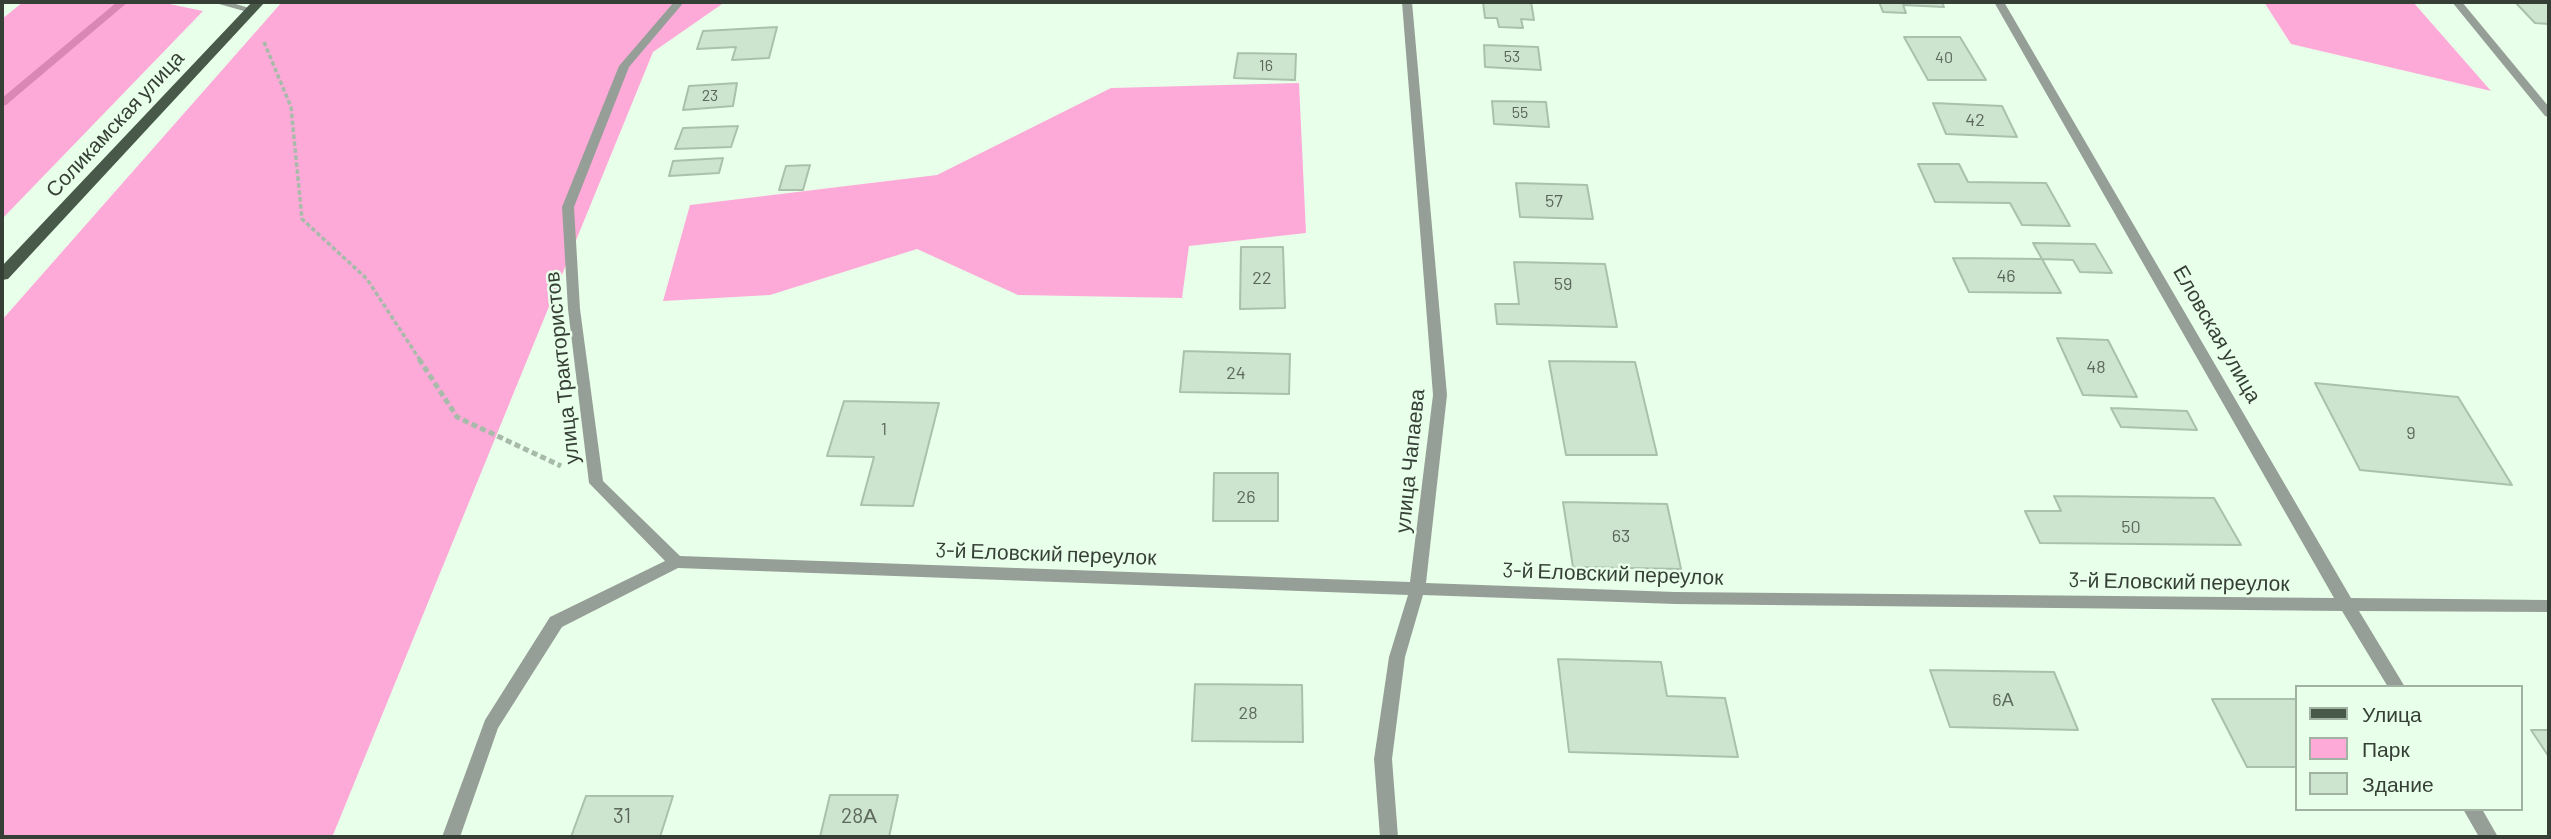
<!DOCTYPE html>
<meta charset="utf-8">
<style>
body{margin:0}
#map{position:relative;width:2551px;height:839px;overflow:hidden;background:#e8ffea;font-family:Barlow,sans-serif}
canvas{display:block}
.frame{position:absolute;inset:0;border:4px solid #363f36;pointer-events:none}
.legend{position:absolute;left:2295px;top:685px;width:228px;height:126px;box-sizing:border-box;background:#e8ffea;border:2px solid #a1b2a2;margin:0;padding:9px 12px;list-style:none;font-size:21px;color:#363f36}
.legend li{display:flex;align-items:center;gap:14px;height:35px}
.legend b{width:35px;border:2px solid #a1b2a2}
</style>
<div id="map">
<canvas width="2551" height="839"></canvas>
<div class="frame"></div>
<ul class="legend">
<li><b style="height:9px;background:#485849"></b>Улица</li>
<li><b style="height:19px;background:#fdaad8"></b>Парк</li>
<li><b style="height:19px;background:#cde4cf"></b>Здание</li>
</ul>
</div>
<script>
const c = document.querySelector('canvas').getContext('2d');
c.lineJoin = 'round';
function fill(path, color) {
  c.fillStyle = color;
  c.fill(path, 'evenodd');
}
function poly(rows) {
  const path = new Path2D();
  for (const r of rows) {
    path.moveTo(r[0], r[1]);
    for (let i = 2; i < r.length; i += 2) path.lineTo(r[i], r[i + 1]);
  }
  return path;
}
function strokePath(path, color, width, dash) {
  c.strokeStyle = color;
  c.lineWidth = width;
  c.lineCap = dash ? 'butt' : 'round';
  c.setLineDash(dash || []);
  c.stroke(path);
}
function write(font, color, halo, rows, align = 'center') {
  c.font = font + ' Barlow,sans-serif';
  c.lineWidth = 5;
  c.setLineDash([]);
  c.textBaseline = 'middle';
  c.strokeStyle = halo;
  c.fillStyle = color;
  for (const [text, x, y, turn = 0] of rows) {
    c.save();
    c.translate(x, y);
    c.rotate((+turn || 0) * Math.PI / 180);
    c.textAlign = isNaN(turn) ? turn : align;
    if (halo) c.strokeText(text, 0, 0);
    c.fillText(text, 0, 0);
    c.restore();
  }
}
fill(poly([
 [23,2,160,2,203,11,2,219,2,19],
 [282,2,725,2,653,52,333,835,2,837,2,320],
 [2264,2,2413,2,2491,91,2291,44],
 [1299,83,1306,233,1189,246,1182,298,1018,295,917,249,770,295,663,301,690,205,937,175,1111,88]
]), '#fdaad8');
fill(poly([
 [117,2,128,2,6,105,2,106,2,98,117,2]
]), '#d988b6');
const building = poly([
 [1483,2,1531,2,1534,20,1521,19,1523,28,1499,27,1497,18,1485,18,1483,2],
 [1879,2,1942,2,1944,7,1903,5,1906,13,1883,12,1879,2],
 [2515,2,2549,2,2549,24,2535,23,2515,2],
 [777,27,769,58,732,60,736,47,697,49,703,31,777,27],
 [1904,37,1960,37,1986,80,1928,80,1904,37],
 [1484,45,1538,47,1541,70,1485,67,1484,45],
 [1238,53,1296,54,1295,80,1234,78,1238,53],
 [737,83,733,106,683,110,689,86,737,83],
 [1492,101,1546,102,1549,127,1494,124,1492,101],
 [1933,103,2002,106,2017,137,1946,134,1933,103],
 [738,126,731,147,675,149,683,128,738,126],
 [723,158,719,173,669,176,673,161,723,158],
 [1918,164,1959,164,1968,182,2046,183,2070,226,2022,225,2010,203,1935,202,1918,164],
 [810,165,803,190,779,190,786,166,810,165],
 [1516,183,1587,185,1593,219,1520,217,1516,183],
 [2033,243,2095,244,2112,273,2080,272,2073,260,2042,259,2033,243],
 [1241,247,1283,247,1285,308,1240,309,1241,247],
 [1953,258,2042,259,2061,293,1969,292,1953,258],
 [1514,262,1605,264,1617,327,1497,324,1495,304,1519,304,1514,262],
 [2057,338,2108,340,2137,397,2083,395,2057,338],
 [1184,351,1290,354,1289,394,1180,392,1184,351],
 [1549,361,1635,362,1657,455,1566,455,1549,361],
 [2315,383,2458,397,2512,485,2360,470,2315,383],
 [844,401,939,403,913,506,861,505,874,457,827,456,844,401],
 [2111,408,2187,411,2197,430,2121,427,2111,408],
 [1214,473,1278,473,1278,521,1213,521,1214,473],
 [2054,496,2214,498,2241,545,2040,543,2025,511,2061,511,2054,496],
 [1563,502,1667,504,1681,569,1573,567,1563,502],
 [1558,659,1661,662,1667,696,1725,698,1738,757,1569,752,1558,659],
 [1930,670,2054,672,2078,730,1950,727,1930,670],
 [1195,684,1302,685,1303,742,1192,741,1195,684],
 [2212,699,2297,699,2297,767,2247,767,2212,699],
 [2531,730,2549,730,2549,757,2531,730],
 [830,795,898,795,889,837,820,837,830,795],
 [586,796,673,796,660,837,571,837,586,796]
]);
fill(building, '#cde4cf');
strokePath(building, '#aac0ac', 2);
strokePath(poly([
 [264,42,291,107,302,219,367,279,420,360]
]), '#a8baaa', 3.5, [4.5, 2.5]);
strokePath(poly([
 [419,359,457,417,561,466]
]), '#a8baaa', 5, [6, 3.5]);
fill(poly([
 [212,2,229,2,256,10,251,13,212,2]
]), '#969f97');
fill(poly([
 [674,2,684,2,629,67,574,207,580,309,603,481,680,556,1410,582,1433,395,1402,2,1412,2,1447,395,1426,583,1675,592,2334,598,1994,2,2004,2,2351,598,2549,600,2549,612,2359,611,2405,687,2388,687,2342,611,1675,604,1423,595,1405,657,1392,759,1398,837,1380,837,1374,759,1389,657,1408,595,678,568,562,627,498,728,460,837,442,837,485,720,550,617,665,561,589,483,568,309,562,207,619,66,674,2],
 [2452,2,2462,2,2549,107,2549,117,2545,116,2452,2],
 [2463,809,2482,809,2498,837,2479,837,2463,809]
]), '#969f97');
fill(poly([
 [252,2,265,2,8,279,2,280,2,266,252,2]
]), '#485849');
write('16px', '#5c685c', null, [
 ["53",1512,57],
 ["40",1944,58],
 ["16",1266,66],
 ["23",710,96],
 ["55",1520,113]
]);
write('18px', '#5c685c', null, [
 ["42",1975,120],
 ["57",1554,201],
 ["46",2006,276],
 ["22",1262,278],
 ["59",1563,284],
 ["48",2096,367],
 ["24",1236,373],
 ["1",884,429],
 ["9",2411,433],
 ["26",1246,497],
 ["50",2131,527],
 ["63",1621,536],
 ["6А",2003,700],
 ["28",1248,713]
]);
write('21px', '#363f36', '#e8ffea', [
 ["Соликамская улица",115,124,-47],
 ["Еловская улица",2217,334,60],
 ["улица Трактористов",562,368,-96],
 ["улица Чапаева",1410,461,-84],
 ["3-й Еловский переулок",1046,554,2],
 ["3-й Еловский переулок",1613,574,2],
 ["3-й Еловский переулок",2179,582,1]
]);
write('21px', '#5c685c', null, [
 ["31",622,816],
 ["28А",859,816]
]);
</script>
